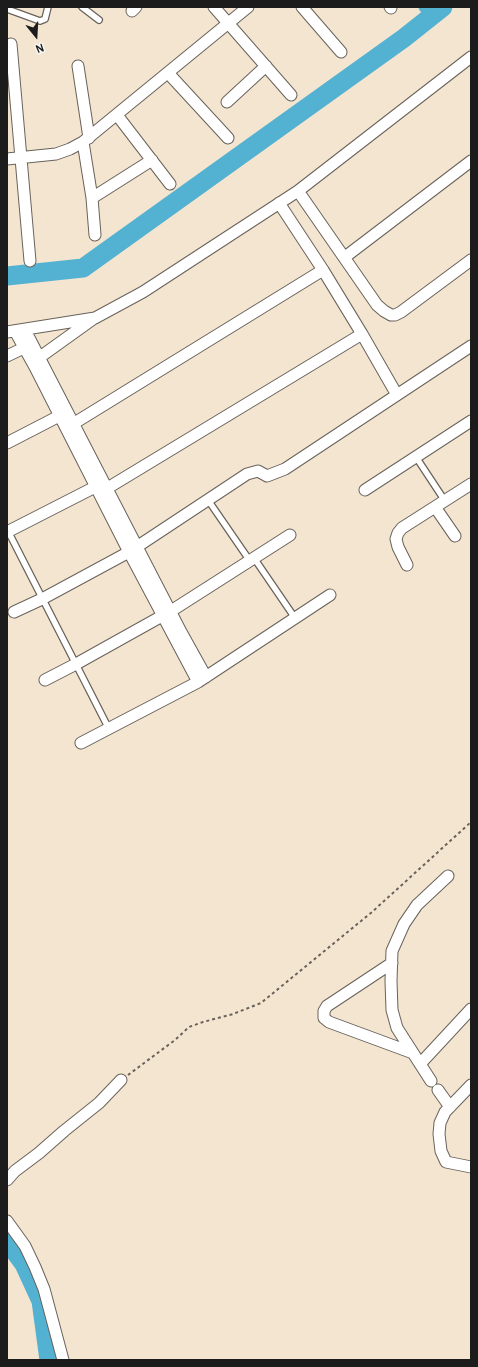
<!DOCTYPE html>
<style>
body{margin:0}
#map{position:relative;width:478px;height:1367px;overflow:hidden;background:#f4e5d0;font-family:Pangolin,sans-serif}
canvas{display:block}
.frame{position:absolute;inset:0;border:8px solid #1c1c1c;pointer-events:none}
.north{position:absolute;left:16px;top:16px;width:40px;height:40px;-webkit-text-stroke:3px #f6f6f2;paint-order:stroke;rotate:162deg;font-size:11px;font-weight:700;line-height:16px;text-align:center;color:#1c1c1c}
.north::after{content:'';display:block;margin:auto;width:14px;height:18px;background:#1c1c1c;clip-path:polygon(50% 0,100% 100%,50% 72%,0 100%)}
</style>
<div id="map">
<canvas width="478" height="1367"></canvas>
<div class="frame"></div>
<div class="north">N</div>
</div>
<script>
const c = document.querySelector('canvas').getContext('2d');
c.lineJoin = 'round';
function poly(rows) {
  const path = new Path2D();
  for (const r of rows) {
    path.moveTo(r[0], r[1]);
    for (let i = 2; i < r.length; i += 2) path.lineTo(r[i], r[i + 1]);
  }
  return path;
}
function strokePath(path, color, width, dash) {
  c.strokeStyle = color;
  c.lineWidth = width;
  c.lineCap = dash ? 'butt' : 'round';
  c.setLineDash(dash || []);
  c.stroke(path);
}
strokePath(poly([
 [424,7,432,16]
]), '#53b1d1', 11);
strokePath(poly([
 [7,276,83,268,404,38,443,7],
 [7,1241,24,1264,41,1301,49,1360]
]), '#53b1d1', 19);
const service = poly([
 [82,7,99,20],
 [7,9,40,21,45,19,48,7],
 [416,457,445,501],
 [208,500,250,561],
 [8,531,109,729],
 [254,558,295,618]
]);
const minor = poly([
 [214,7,291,95],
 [302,7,341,52],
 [390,7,391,8],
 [132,11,136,7],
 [11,44,30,261],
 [78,66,89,138],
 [168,73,228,138],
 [227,102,266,66],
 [117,115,170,184],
 [83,142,92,198,95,235],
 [7,159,56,154,70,149,83,142,248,7],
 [298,191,377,305,384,311,391,315,395,315,401,312,471,260],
 [92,198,152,160],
 [279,203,323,270,362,334,397,395],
 [345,257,471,161],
 [25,330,181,632,206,677],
 [15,331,35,367,129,552,198,682],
 [7,332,95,318,143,292,298,191,471,57],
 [7,356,30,345],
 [40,357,93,319],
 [68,427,323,270],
 [7,443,65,413],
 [365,490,471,421],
 [101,492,362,334],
 [435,507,455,536],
 [7,532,101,484],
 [407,565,398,547,396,539,398,533,402,528,471,484],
 [14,612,42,599,129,552,247,474,258,471,267,476,285,469,471,346],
 [45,680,76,664,171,611,290,535],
 [81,743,198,682,330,595],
 [392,963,327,1006,324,1011,324,1018,329,1022,413,1053],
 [420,1064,471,1009],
 [431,1081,397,1028,392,1010,391,981,392,951,404,924,417,905,448,876],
 [471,1085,445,1112,440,1123,439,1134,441,1151,446,1162,471,1167],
 [438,1090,450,1107],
 [7,1180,15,1171,39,1153,64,1131,99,1103,121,1080],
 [7,1221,25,1246,35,1267,44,1289,63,1360]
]);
strokePath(service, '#68625b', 8);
strokePath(minor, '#68625b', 13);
strokePath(poly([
 [128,1075,175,1040,189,1027,203,1022,233,1014,261,1003,372,912,471,822]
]), '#68625b', 2, [3, 3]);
strokePath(service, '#fff', 5.5);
strokePath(minor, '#fff', 11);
</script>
